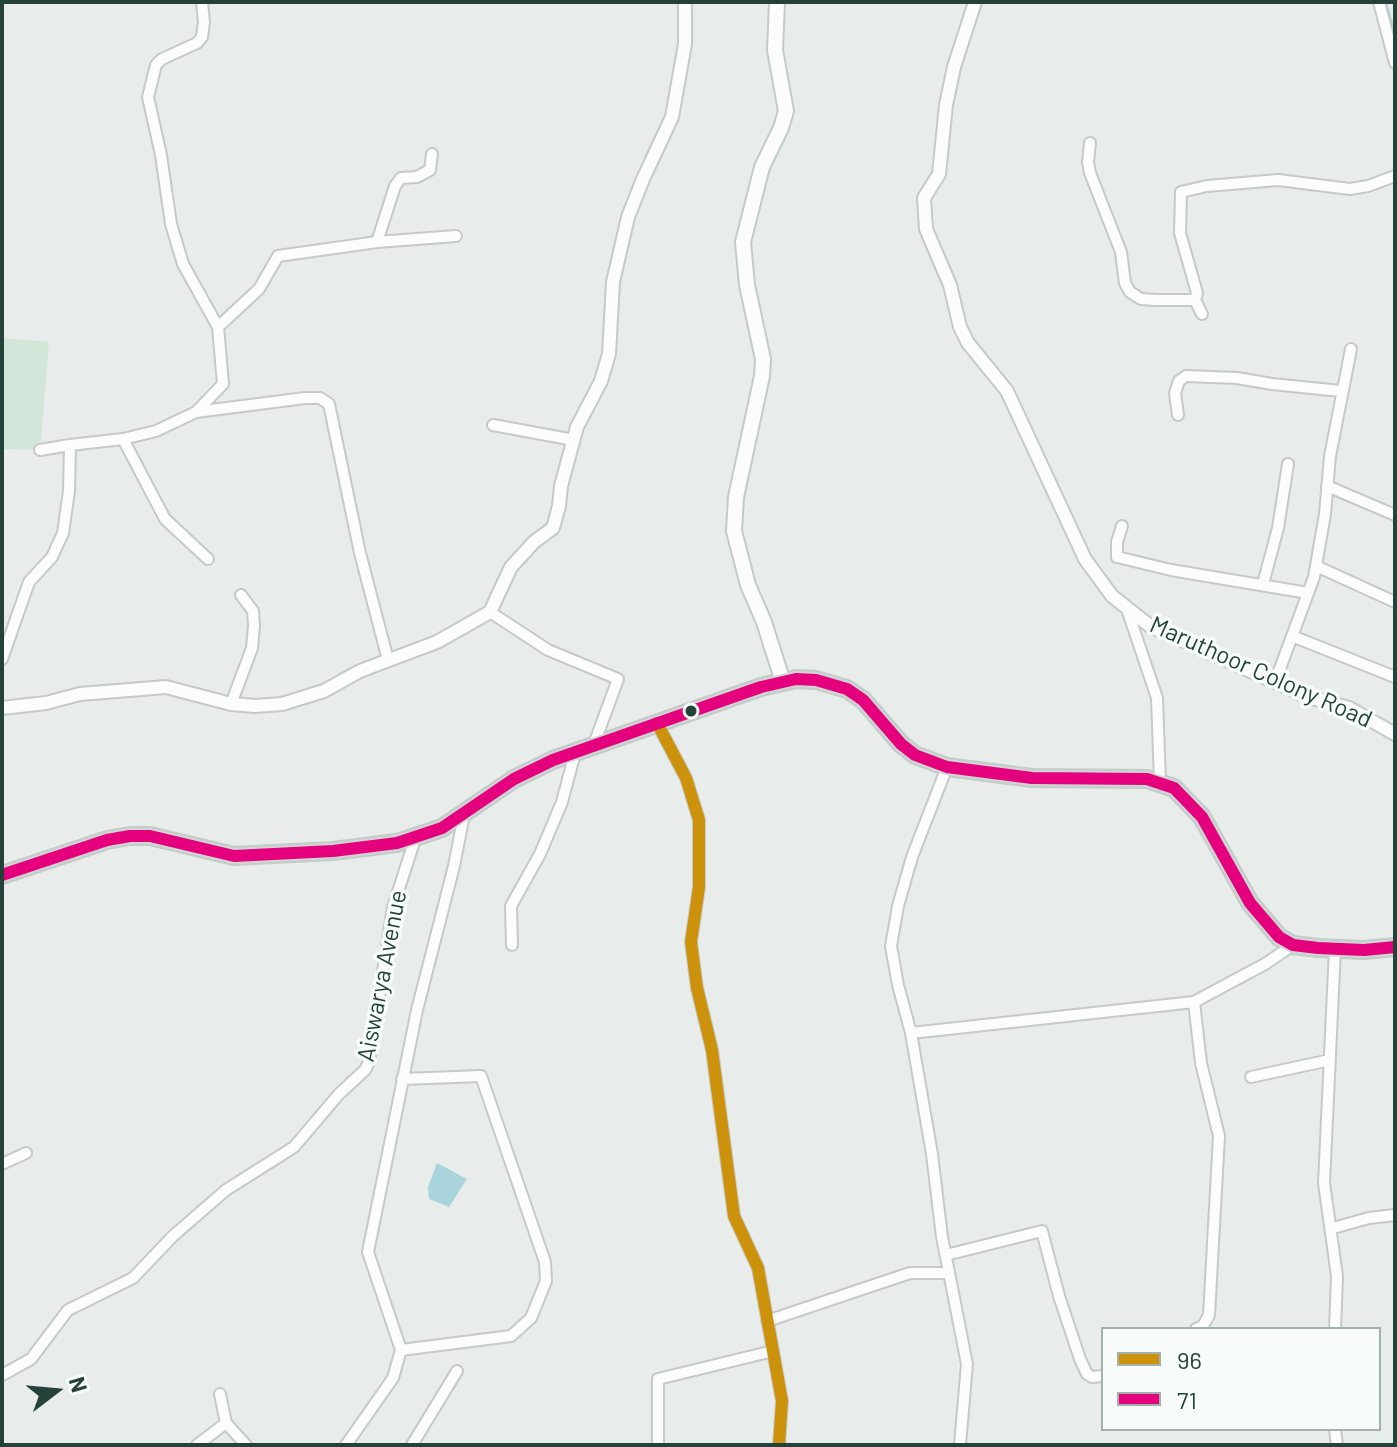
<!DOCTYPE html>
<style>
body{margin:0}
#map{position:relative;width:1397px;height:1447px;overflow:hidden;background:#e8edeb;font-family:Barlow,sans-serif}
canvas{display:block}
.frame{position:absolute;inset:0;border:4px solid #24423a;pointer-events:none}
.legend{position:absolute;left:1101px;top:1327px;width:280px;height:104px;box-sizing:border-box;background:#f7fbf9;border:2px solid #a3b1ad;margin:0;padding:10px 14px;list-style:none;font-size:24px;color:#24423a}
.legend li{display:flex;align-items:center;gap:16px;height:40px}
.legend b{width:40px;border:2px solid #a3b1ad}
.north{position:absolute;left:16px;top:1351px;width:80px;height:80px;-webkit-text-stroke:6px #f7fbf9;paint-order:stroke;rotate:74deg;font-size:22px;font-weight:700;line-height:32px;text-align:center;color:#24423a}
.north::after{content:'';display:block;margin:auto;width:28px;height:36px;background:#24423a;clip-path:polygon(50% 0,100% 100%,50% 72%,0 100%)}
</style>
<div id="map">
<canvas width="1397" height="1447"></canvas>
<div class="frame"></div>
<ul class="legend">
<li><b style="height:10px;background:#cd920c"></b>96</li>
<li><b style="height:10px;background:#e5007d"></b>71</li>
</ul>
<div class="north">N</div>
</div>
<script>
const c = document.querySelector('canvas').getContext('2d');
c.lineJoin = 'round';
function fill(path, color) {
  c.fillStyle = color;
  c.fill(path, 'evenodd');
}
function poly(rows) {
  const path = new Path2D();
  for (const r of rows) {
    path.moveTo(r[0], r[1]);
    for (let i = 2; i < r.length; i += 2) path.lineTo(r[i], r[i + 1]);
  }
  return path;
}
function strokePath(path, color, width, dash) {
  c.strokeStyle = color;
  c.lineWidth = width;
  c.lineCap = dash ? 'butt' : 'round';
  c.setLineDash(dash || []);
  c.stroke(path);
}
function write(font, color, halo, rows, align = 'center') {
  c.font = font + ' Barlow,sans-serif';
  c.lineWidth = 7;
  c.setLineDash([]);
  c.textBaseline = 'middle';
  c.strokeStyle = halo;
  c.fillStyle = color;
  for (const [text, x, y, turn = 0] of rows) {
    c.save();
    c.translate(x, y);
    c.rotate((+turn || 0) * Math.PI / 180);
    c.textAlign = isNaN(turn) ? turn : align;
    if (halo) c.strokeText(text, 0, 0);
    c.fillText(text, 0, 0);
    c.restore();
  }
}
fill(poly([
 [2,338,49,342,40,450,2,449]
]), '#d1e6d8');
fill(poly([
 [437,1163,467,1179,449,1207,429,1199,428,1187]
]), '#a9d4db');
strokePath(poly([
 [1385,2,1395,38]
]), '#a9d4db', 4);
const minor = poly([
 [202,2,204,22,202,37,197,43,162,59,156,65,148,97,161,155,171,224,183,264,218,327],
 [1379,2,1395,63],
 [1090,143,1088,162,1090,173,1121,252,1125,283,1130,292,1141,299,1156,300,1195,300,1197,293,1180,233,1181,192,1207,186,1278,180,1350,189,1368,186,1395,176],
 [377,242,395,186,401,178,417,177,430,170,432,154],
 [1195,300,1202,314],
 [196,412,223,384,218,327,259,289,278,256,377,242,456,236],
 [1178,415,1175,393,1179,381,1186,376,1237,378,1272,384,1341,391],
 [493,425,574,440],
 [123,439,165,519,208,559],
 [70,445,123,439,156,431,196,412,305,398,320,398,329,404,360,553,388,660],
 [1327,486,1395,515],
 [1122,526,1117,542,1117,557,1171,570,1308,593],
 [1316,566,1395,602],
 [1263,584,1278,528,1288,464],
 [1127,609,1157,698,1160,782],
 [490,612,548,650,618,679,593,747],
 [1292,636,1395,677],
 [2,659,29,582,52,557,63,533,69,491,70,445,40,450],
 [1275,682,1314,577,1325,514,1330,456,1351,349],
 [231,704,252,648,254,626,253,611,241,595],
 [657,723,686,778,699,820,699,887,691,942,697,988,712,1050,734,1216,758,1268,782,1401,779,1445],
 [947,767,912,857,898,906,891,946,898,985,911,1033,932,1154,942,1237,967,1364,960,1445],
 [512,945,511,906,540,854,562,802,575,753],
 [1194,1002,1201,1063,1219,1136,1209,1315,1203,1326,1196,1329],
 [911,1033,1194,1002,1265,964,1293,945],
 [1251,1077,1330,1060],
 [2,1164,26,1153],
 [1333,1228,1369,1218,1395,1215],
 [946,1255,1042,1231,1059,1296,1080,1359,1087,1374,1092,1377,1103,1376],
 [767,1321,910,1273,949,1273],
 [1335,1329,1337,1276,1324,1183,1335,948],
 [401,1350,511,1336,531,1318,546,1281,545,1262,481,1076,402,1079],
 [2,1375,31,1359,68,1310,133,1278,173,1236,226,1190,294,1147,339,1094,365,1070,369,1062,393,907,416,836],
 [220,1394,226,1423,246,1445],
 [1335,1429,1337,1445],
 [197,1445,226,1423],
 [346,1445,393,1378,401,1350,368,1252,417,1010,454,866,464,815],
 [412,1445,457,1371],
 [658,1445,658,1379,773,1351]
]);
const tertiary = poly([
 [975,2,954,67,946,105,939,174,924,198,926,229,950,285,960,327,968,343,1007,391,1085,559,1112,596,1150,626,1308,697,1349,708,1395,734],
 [2,708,46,703,80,694,166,687,231,704,255,706,282,704,324,691,360,671,437,642,490,612,511,567,534,542,553,528,559,506,561,486,577,427,601,381,609,354,613,282,628,217,643,179,672,117,685,44,685,2]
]);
const secondary = poly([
 [777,2,775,50,786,111,781,128,762,167,743,242,747,285,763,359,762,376,736,497,734,531,748,585,764,622,783,682]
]);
const primary = poly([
 [2,875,107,840,130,836,150,836,234,856,333,851,397,843,442,828,514,779,553,760,761,687,796,679,816,680,847,689,863,700,901,744,915,755,947,767,1032,778,1147,779,1174,788,1202,817,1250,903,1279,937,1293,945,1318,948,1364,950,1395,947]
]);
strokePath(minor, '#c5cac8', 14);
strokePath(tertiary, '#c5cac8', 16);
strokePath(secondary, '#c3cbc8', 18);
strokePath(primary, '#c3ccc9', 20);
strokePath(minor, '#fcfcfc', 10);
strokePath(tertiary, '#fcfcfc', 12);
strokePath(secondary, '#fcfcfc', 14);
strokePath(primary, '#cfd7d5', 16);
strokePath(poly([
 [657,723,686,778,699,820,699,887,691,942,697,988,712,1050,734,1216,758,1268,782,1401,779,1445]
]), '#cd920c', 12);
strokePath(poly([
 [2,875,107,840,130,836,150,836,234,856,333,851,397,843,442,828,514,779,553,760,761,687,796,679,816,680,847,689,863,700,901,744,915,755,947,767,1032,778,1147,779,1174,788,1202,817,1250,903,1279,937,1293,945,1318,948,1364,950,1395,947]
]), '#e5007d', 12);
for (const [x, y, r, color] of [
 [691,711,7,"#24423a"]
]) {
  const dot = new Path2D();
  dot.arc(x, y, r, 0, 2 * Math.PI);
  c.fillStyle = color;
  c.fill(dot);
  strokePath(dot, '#f7fbf9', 3);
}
write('24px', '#24423a', '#f7fbf9', [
 ["Maruthoor Colony Road",1261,672,24],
 ["Aiswarya Avenue",382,976,-79]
]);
</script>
